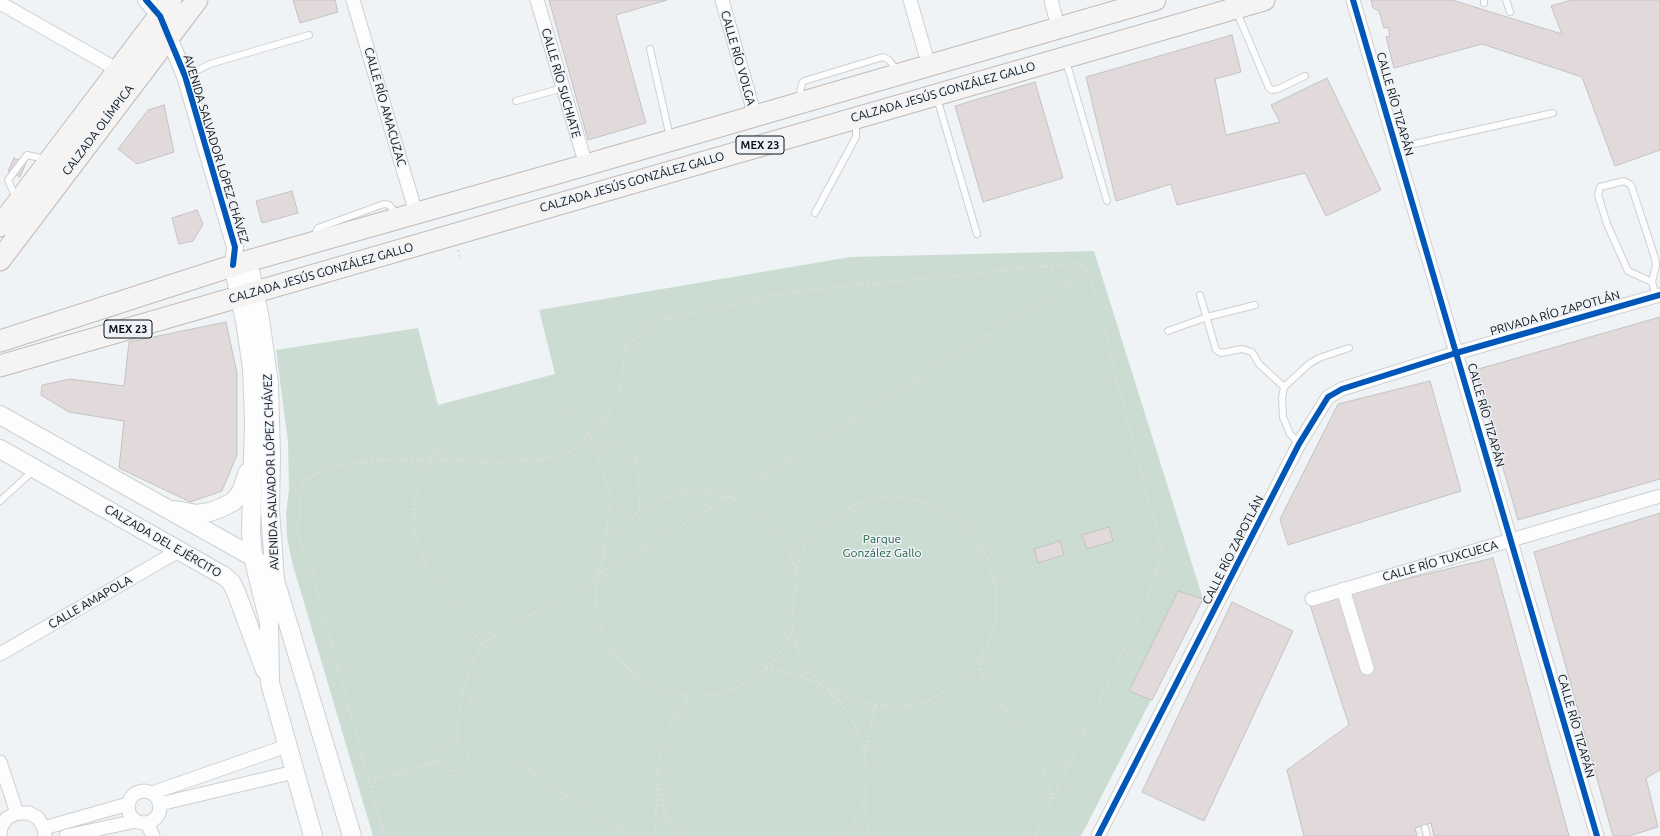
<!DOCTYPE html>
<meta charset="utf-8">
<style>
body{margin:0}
canvas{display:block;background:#f0f3f6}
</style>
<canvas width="1660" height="836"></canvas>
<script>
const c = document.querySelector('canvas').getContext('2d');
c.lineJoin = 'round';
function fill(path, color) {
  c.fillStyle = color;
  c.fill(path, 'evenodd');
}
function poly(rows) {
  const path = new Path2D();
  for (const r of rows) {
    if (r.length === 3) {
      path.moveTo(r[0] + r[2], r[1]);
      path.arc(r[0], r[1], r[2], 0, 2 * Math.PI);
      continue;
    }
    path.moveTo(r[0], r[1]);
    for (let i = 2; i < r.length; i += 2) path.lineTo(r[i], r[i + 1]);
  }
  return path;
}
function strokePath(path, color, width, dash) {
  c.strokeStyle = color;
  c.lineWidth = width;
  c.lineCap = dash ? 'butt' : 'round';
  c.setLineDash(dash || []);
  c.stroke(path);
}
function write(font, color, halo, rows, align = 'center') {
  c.font = font + ' Ubuntu,sans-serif';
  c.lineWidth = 3;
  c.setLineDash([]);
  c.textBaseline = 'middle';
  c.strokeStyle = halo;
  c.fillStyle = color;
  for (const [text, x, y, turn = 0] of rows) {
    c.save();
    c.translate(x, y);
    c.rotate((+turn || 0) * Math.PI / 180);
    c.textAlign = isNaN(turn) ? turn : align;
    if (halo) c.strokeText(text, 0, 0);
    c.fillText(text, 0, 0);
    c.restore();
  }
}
fill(poly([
 [1094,251,1203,599,1081,836,373,836,292,562,287,537,286,513,289,490,288,442,276,350,418,328,438,405,555,374,539,310,850,257]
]), '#cbdcd3');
const building = poly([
 [293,0,335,0,338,12,300,23,293,0],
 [549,0,667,0,616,15,646,123,588,140,549,0],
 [1371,0,1452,0,1562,34,1551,6,1571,0,1660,0,1660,150,1615,166,1582,77,1482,44,1394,68,1386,37,1390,36,1388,27,1384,28,1379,11,1373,8,1371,0],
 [1232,35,1241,72,1215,79,1226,135,1280,122,1271,105,1327,78,1381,190,1326,216,1305,173,1177,205,1171,184,1116,201,1086,77,1232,35],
 [1035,82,1063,178,983,202,955,106,1035,82],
 [164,105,174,152,137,164,118,149,148,110,164,105],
 [14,158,26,163,20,177,8,171,14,158],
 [292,191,298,213,262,223,256,201,292,191],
 [197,210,203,224,193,241,179,244,172,218,197,210],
 [1660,317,1660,479,1518,520,1475,370,1660,317],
 [226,322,237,373,237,455,222,491,190,502,119,468,124,421,69,412,41,395,42,385,70,379,124,386,129,342,226,322],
 [1430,381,1461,491,1288,545,1280,519,1338,404,1430,381],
 [1660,513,1660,770,1646,778,1658,827,1629,836,1613,836,1534,552,1660,513],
 [1109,527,1113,541,1087,549,1082,535,1109,527],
 [1060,541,1064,555,1038,563,1034,549,1060,541],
 [1493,558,1569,836,1434,836,1431,823,1415,828,1417,836,1304,836,1287,770,1349,725,1310,605,1348,593,1493,558],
 [1178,591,1203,599,1152,700,1129,691,1178,591],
 [1232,602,1293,631,1204,821,1142,792,1232,602]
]);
fill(building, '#e2dada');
strokePath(building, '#c3c3c4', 1);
const service = poly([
 [1484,0,1484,3],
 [1506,0,1510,12],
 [1236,10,1269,88,1272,90,1278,89,1305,76],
 [650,49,670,137],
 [1066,61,1107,201],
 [186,76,210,64,309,35],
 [799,98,802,83,804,81,883,57,889,60,898,72],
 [937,98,977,234],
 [516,101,563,88],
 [1396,148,1553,113],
 [16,198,8,180,27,155,45,159],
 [815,213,856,137,856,121],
 [313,238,318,228,384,204,389,205,398,215],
 [1652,282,1656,265,1655,258,1631,185,1624,181,1600,187,1598,195,1607,224,1628,271,1652,282,1656,296],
 [1200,295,1216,350,1221,353,1242,349,1252,352,1259,364,1284,387],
 [1168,331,1207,317,1255,305],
 [1299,444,1290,434,1283,417,1282,398,1284,387,1309,364,1319,358,1349,348],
 [0,501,34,470],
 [1425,828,1427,836]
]);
const minor = poly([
 [353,0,416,213],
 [537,0,586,165],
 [722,0,755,116],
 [910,0,929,66],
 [1051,0,1058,27],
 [1353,0,1597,836],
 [0,3,118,70],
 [1343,589,1367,668],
 [1312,599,1660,496],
 [0,654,180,550],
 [0,762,17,813],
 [144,807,16],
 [152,793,287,746],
 [160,804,294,772],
 [147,823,153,836],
 [44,828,128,804],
 [0,835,1,827,7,818,17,813,29,813,38,818,44,828,45,836],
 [66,836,136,821],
 [1098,836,1299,444,1328,397,1342,389,1456,353,1660,295]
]);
const tertiary = poly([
 [146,0,160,16,185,76,235,247,233,265]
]);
const secondary = poly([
 [248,261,260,319,269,384,271,456,270,510,275,580,352,836],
 [233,265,245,321,252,368,254,421,251,531,253,557,269,622,270,683,313,836],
 [0,415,253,557,259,563],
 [0,449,224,576,231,582,236,592,265,670],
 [175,510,197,514,210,512,223,507,234,501,241,492,248,472]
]);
const primary = poly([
 [0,226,171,0],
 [0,260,197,0],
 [0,341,241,263,586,165,1155,0],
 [0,366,1264,0]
]);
strokePath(service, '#ced0d2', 8);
strokePath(minor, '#ced0d2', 15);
strokePath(tertiary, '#ced0d2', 18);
strokePath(secondary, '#ced0d2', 20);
strokePath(primary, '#bfbbbb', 23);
strokePath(poly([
 [458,250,460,258],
 [564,406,578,419,589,436],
 [446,436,430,459,414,503,414,533,427,567,481,644,463,688,456,742],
 [603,556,611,496,589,436,617,447,637,459,640,510],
 [796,569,788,550,778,532,764,517,748,505,729,497,706,493,683,493,660,499,640,510,618,531,603,558,598,576,596,595,598,613,603,631,611,648,622,663,636,676,652,686,670,692,688,696,714,695,739,687,761,673,779,654,792,631,796,569,805,546,821,526,839,512,864,501,890,497,921,501,945,511,970,531,988,559,997,589,997,608,992,634,981,657,980,669,986,685,1023,733,1043,766,1053,799],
 [792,631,801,661,825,687,850,698,875,705,902,707,928,701,957,685,970,672,981,658],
 [481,644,729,497,1089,271],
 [766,669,796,674,825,687,842,705,857,728,865,754],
 [463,689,493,737,534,774,595,815,635,836],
 [452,756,15],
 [368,782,438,761],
 [659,789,667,818,679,836],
 [384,836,312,571,297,533,303,480,332,467,378,460,420,459,486,462,540,460,572,451,605,421,620,391,626,346,654,321,789,292,1079,263,1090,272,1127,420,1162,548,1148,598,1035,836],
 [655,836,658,765,662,744,672,720,688,696],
 [846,836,850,831,864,799],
 [870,836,864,799,867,783,865,754,875,705]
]), '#dcdddd', 2.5, [2, 3]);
strokePath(service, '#fdfdfe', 6);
strokePath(minor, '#fdfdfe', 13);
strokePath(tertiary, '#fdfdfe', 16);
strokePath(secondary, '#fdfdfe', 18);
strokePath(primary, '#f6f4f3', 21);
strokePath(poly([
 [146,0,160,16,185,76,235,247,233,265],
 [1353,0,1597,836],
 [1098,836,1299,444,1328,397,1342,389,1456,353,1660,295]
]), '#0057b8', 6);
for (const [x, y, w] of [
 [760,145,48],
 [128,329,48]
]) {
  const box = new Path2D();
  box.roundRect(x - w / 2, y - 9, w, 18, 3);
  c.fillStyle = '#edf3f9';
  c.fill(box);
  strokePath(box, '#0f1113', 1);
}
write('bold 11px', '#0f1113', null, [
 ["MEX 23",760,145],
 ["MEX 23",128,329]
]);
write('12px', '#0f1113', '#edf3f9', [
 ["CALLE RÍO VOLGA",738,58,74],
 ["CALLE RÍO SUCHIATE",561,83,74],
 ["CALZADA JESÚS GONZÁLEZ GALLO",943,92,-16],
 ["CALLE RÍO TIZAPÁN",1395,104,74],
 ["CALLE RÍO AMACUZAC",385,107,74],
 ["CALZADA OLÍMPICA",98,130,-53],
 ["AVENIDA SALVADOR LÓPEZ CHÁVEZ",216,149,73],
 ["CALZADA JESÚS GONZÁLEZ GALLO",632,182,-16],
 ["CALZADA JESÚS GONZÁLEZ GALLO",321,273,-16],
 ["PRIVADA RÍO ZAPOTLÁN",1555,313,-16],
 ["CALLE RÍO TIZAPÁN",1486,415,74],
 ["AVENIDA SALVADOR LÓPEZ CHÁVEZ",271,472,-92],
 ["CALZADA DEL EJÉRCITO",163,541,30],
 ["CALLE RÍO ZAPOTLÁN",1233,550,-63],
 ["CALLE RÍO TUXCUECA",1440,561,-16],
 ["CALLE AMAPOLA",90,602,-30],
 ["CALLE RÍO TIZAPÁN",1576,726,74]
]);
write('12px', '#266443', '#edf3f9', [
 ["Parque",882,539],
 ["González Gallo",882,553]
]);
</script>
